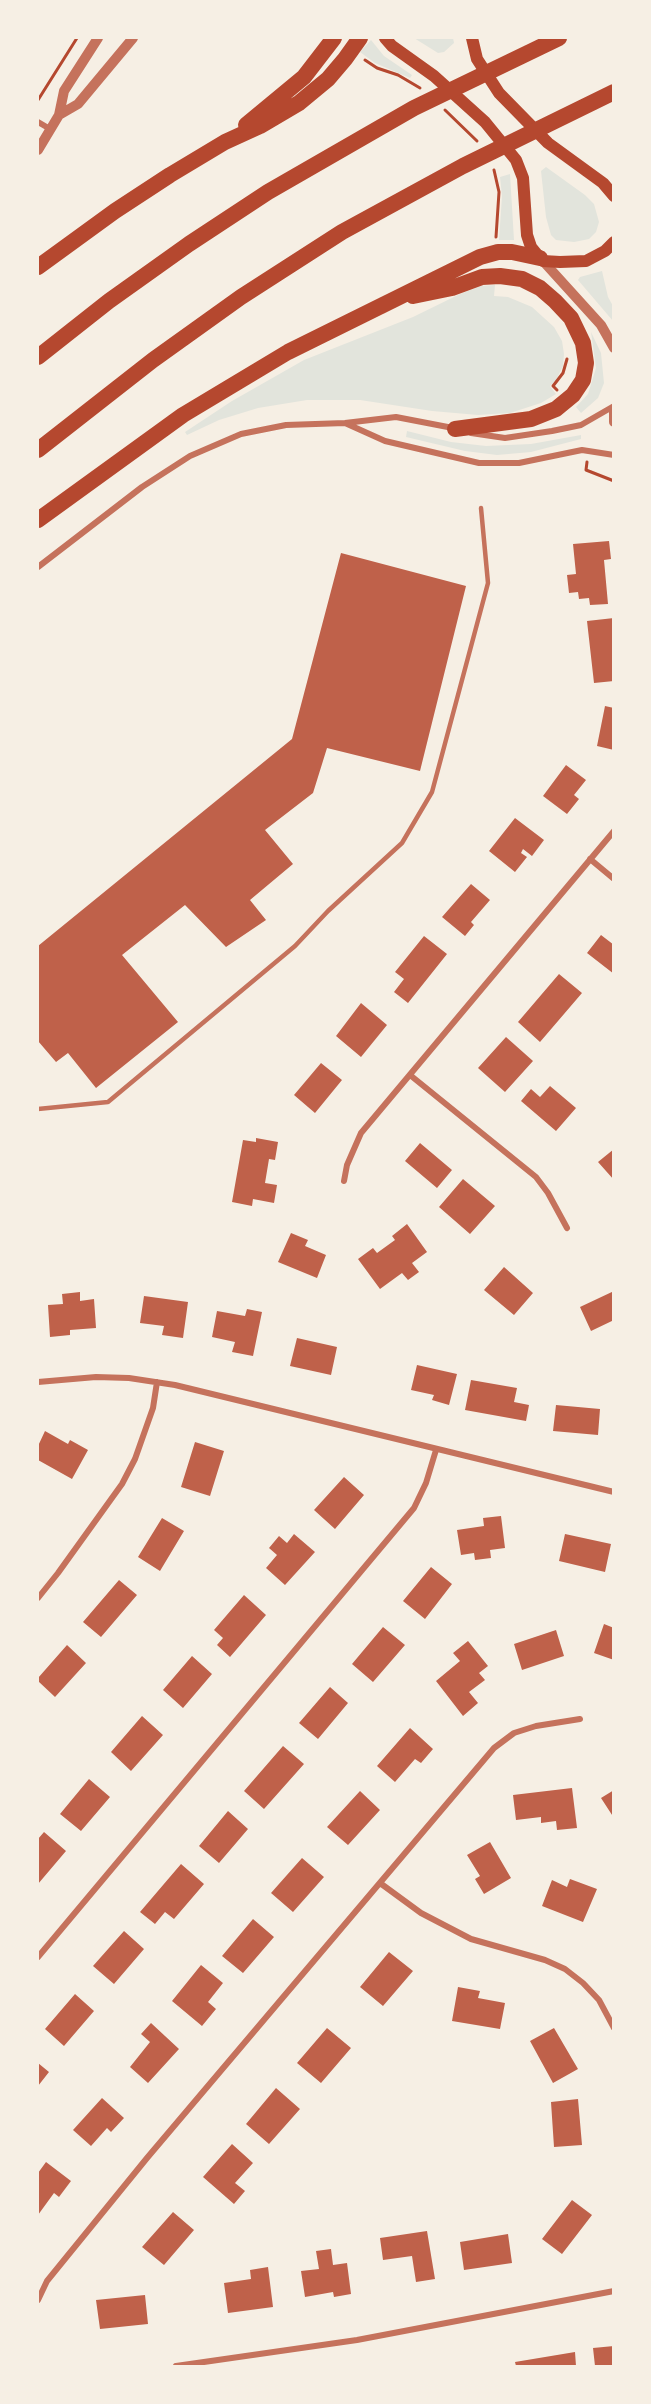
<!DOCTYPE html>
<style>
body{margin:0}
#map{position:relative;width:651px;height:2404px;overflow:hidden;background:#f6efe4;font-family:"DejaVu Sans",sans-serif}
canvas{display:block}
.frame{position:absolute;inset:0;border:39px solid #f6efe4;pointer-events:none}
</style>
<div id="map">
<canvas width="651" height="2404"></canvas>
<div class="frame"></div>
</div>
<script>
const c = document.querySelector('canvas').getContext('2d');
c.lineJoin = 'round';
function fill(path, color) {
  c.fillStyle = color;
  c.fill(path, 'evenodd');
}
function poly(rows) {
  const path = new Path2D();
  for (const r of rows) {
    path.moveTo(r[0], r[1]);
    for (let i = 2; i < r.length; i += 2) path.lineTo(r[i], r[i + 1]);
  }
  return path;
}
function strokePath(path, color, width, dash) {
  c.strokeStyle = color;
  c.lineWidth = width;
  c.lineCap = dash ? 'butt' : 'round';
  c.setLineDash(dash || []);
  c.stroke(path);
}
fill(poly([
 [414,38,453,38,454,43,444,52,438,53],
 [371,40,384,56,412,75,410,78,375,63,360,52],
 [546,167,585,195,594,204,599,222,596,232,589,239,574,242,556,240,551,235,546,217,541,171],
 [510,174,514,240,499,240,502,196,500,177],
 [602,271,608,297,613,306,613,321,578,280,580,277],
 [495,285,494,296,508,297,532,307,554,327,562,341,564,354,563,366,556,380,550,386,556,394,541,403,510,413,478,415,432,411,360,400,307,400,258,408,219,420,187,435,185,432,232,401,304,360,413,317,460,294,481,286],
 [591,332,601,353,604,383,598,398,581,413,576,407,588,394,596,368],
 [407,431,451,442,486,446,531,444,581,435,581,439,531,452,497,455,465,451,406,437]
]), '#e2e4dc');
fill(poly([
 [609,541,611,559,604,560,608,604,590,605,589,598,579,599,578,592,569,593,567,575,576,574,573,544],
 [341,553,466,586,420,771,327,748,313,793,265,830,293,864,250,900,266,920,226,947,185,905,122,955,178,1022,96,1088,68,1053,56,1062,38,1041,38,946,292,739],
 [614,618,614,681,594,683,587,621],
 [605,706,614,708,614,750,597,746],
 [566,765,586,780,574,795,579,799,567,814,543,796],
 [515,818,544,840,532,856,523,849,521,853,527,857,515,872,489,851],
 [471,884,490,900,471,922,474,925,465,936,442,917],
 [601,935,614,945,614,974,587,953],
 [424,936,447,954,408,1003,394,992,404,979,395,972],
 [559,974,582,993,540,1042,518,1022],
 [361,1003,387,1025,361,1057,336,1036],
 [506,1037,533,1061,505,1092,478,1068],
 [321,1063,342,1080,315,1113,294,1095],
 [550,1086,576,1108,556,1131,521,1101,531,1089,540,1097],
 [256,1138,278,1142,275,1160,269,1159,265,1183,277,1185,274,1203,253,1199,252,1206,232,1202,243,1140,256,1142],
 [420,1143,452,1170,437,1188,405,1161],
 [614,1149,614,1180,598,1162],
 [463,1179,495,1206,470,1234,439,1207],
 [407,1224,427,1252,412,1263,419,1272,408,1280,402,1273,380,1289,358,1259,373,1248,377,1253,395,1240,392,1236],
 [291,1233,308,1240,305,1246,326,1255,317,1278,278,1262],
 [504,1267,533,1293,514,1315,484,1290],
 [614,1291,614,1320,591,1331,580,1307],
 [80,1292,80,1301,94,1299,96,1328,70,1330,70,1335,50,1337,48,1305,63,1304,62,1294],
 [144,1296,188,1302,183,1338,162,1335,164,1326,140,1323],
 [247,1309,262,1312,253,1356,232,1352,235,1342,212,1337,217,1311,245,1316],
 [297,1338,337,1347,331,1375,290,1366],
 [417,1365,457,1374,449,1405,432,1400,434,1395,411,1390],
 [471,1380,517,1388,514,1402,529,1405,526,1421,465,1410],
 [556,1405,600,1409,598,1435,553,1431],
 [45,1431,68,1444,70,1440,88,1450,72,1479,38,1460,38,1446],
 [195,1442,224,1451,210,1496,181,1487],
 [344,1477,364,1495,335,1529,314,1510],
 [501,1516,505,1548,490,1550,491,1558,475,1560,474,1553,461,1555,457,1530,484,1526,483,1518],
 [162,1518,184,1531,160,1571,138,1557],
 [294,1534,315,1552,285,1585,266,1568,277,1555,269,1548,279,1536,287,1543],
 [565,1534,611,1544,605,1572,559,1561],
 [431,1567,452,1584,425,1619,403,1601],
 [119,1580,137,1595,101,1637,83,1622],
 [244,1595,266,1615,230,1657,217,1645,223,1638,214,1630],
 [604,1624,614,1628,614,1660,594,1653],
 [383,1627,405,1645,373,1682,352,1664],
 [556,1630,564,1656,522,1670,514,1644],
 [468,1641,488,1666,479,1673,485,1680,469,1692,478,1703,463,1716,436,1681,460,1661,453,1653],
 [67,1645,86,1663,55,1697,38,1681,38,1678],
 [192,1656,212,1674,183,1708,163,1690],
 [330,1687,348,1703,318,1739,299,1723],
 [142,1716,163,1735,131,1771,111,1752],
 [410,1728,433,1749,421,1763,415,1759,395,1782,377,1766],
 [283,1746,304,1764,264,1809,244,1791],
 [89,1779,110,1797,81,1831,60,1814],
 [572,1788,577,1828,557,1830,556,1821,541,1823,541,1817,516,1820,513,1795],
 [614,1790,614,1818,601,1798],
 [360,1791,380,1810,348,1845,327,1827],
 [228,1811,248,1829,219,1863,199,1846],
 [44,1832,66,1851,38,1884,38,1839],
 [490,1842,511,1878,484,1894,475,1879,480,1876,467,1855],
 [302,1858,324,1877,293,1912,271,1893],
 [181,1864,204,1884,174,1919,165,1912,155,1924,140,1912],
 [570,1879,597,1889,583,1922,542,1906,552,1880,567,1887],
 [253,1919,274,1937,243,1973,222,1956],
 [124,1931,144,1949,114,1984,93,1966],
 [389,1952,413,1971,383,2006,360,1987],
 [201,1965,223,1983,208,2002,216,2009,202,2026,172,2001],
 [458,1987,480,1991,478,1998,505,2003,500,2029,452,2021],
 [75,1994,94,2011,64,2046,45,2029],
 [151,2023,179,2049,148,2083,130,2067,150,2042,141,2034],
 [327,2028,351,2048,321,2083,297,2063],
 [554,2028,578,2069,553,2083,530,2041],
 [38,2063,49,2072,38,2086],
 [276,2088,300,2109,269,2144,246,2124],
 [102,2098,124,2118,111,2132,107,2128,91,2146,73,2130],
 [578,2099,582,2145,554,2147,551,2102],
 [232,2144,253,2163,235,2183,245,2191,234,2204,203,2177],
 [46,2162,71,2181,59,2197,54,2193,38,2215,38,2173],
 [572,2200,592,2215,562,2254,542,2239],
 [173,2212,194,2230,164,2265,142,2247],
 [427,2231,435,2279,416,2282,412,2256,383,2260,380,2238],
 [508,2234,512,2263,464,2270,460,2242],
 [331,2249,333,2265,347,2263,351,2294,334,2297,333,2292,305,2297,301,2271,319,2269,316,2251],
 [268,2267,273,2307,228,2313,224,2283,251,2279,250,2270],
 [145,2295,148,2324,100,2329,96,2300],
 [614,2346,614,2366,595,2366,593,2348],
 [575,2352,576,2366,516,2366,515,2362]
]), '#bf614a');
strokePath(poly([
 [365,60,377,68,398,75,420,88],
 [38,100,77,38],
 [445,110,477,141],
 [494,170,499,192,496,237],
 [557,390,553,386,563,373,567,359],
 [587,462,586,470,614,481]
]), '#b5482f', 3);
strokePath(poly([
 [38,1109,108,1102,295,946,328,911,402,843,432,792,488,583,481,508]
]), '#c5725c', 4.5);
strokePath(poly([
 [38,122,50,129],
 [345,423,385,441,479,463,519,463,582,450,614,455],
 [471,433,505,438,552,431,581,425,614,406],
 [38,567,142,487,190,456,241,434,286,425,345,423,396,417,453,428],
 [590,859,614,879],
 [410,1075,536,1177,548,1193,567,1228],
 [344,1181,347,1165,361,1133,614,831],
 [38,1382,96,1377,129,1378,175,1385,614,1492],
 [38,1598,58,1573,122,1484,135,1459,153,1408,157,1382],
 [380,1883,421,1913,471,1939,545,1960,565,1969,583,1983,599,2000,614,2028],
 [38,1957,414,1508,426,1483,436,1450],
 [38,2300,47,2281,147,2158,494,1748,514,1733,536,1726,580,1719],
 [176,2366,357,2340,614,2291]
]), '#c5725c', 6);
strokePath(poly([
 [59,115,78,104,133,38],
 [38,150,59,115,64,91,98,38],
 [543,261,601,325,614,348],
 [614,412,614,422]
]), '#c5725c', 10);
strokePath(poly([
 [385,38,392,46,434,76,485,122,516,160,523,178,527,235,531,247,540,258,543,261,560,262,586,261,605,251,614,242],
 [472,38,477,59,499,93,548,143,603,183,614,196]
]), '#b5482f', 12);
strokePath(poly([
 [246,125,304,77,334,38],
 [38,267,115,211,170,175,225,142,260,126,299,103,328,79,345,59,360,38],
 [413,296,452,288,482,277,500,276,522,279,540,288,555,301,571,318,583,343,586,363,583,380,573,395,556,409,531,419,455,429],
 [38,357,109,301,189,244,268,192,414,108,559,38],
 [38,450,153,360,241,297,342,232,463,166,614,92],
 [38,520,183,415,288,352,480,257,498,252,512,252,540,258]
]), '#b5482f', 16);
</script>
